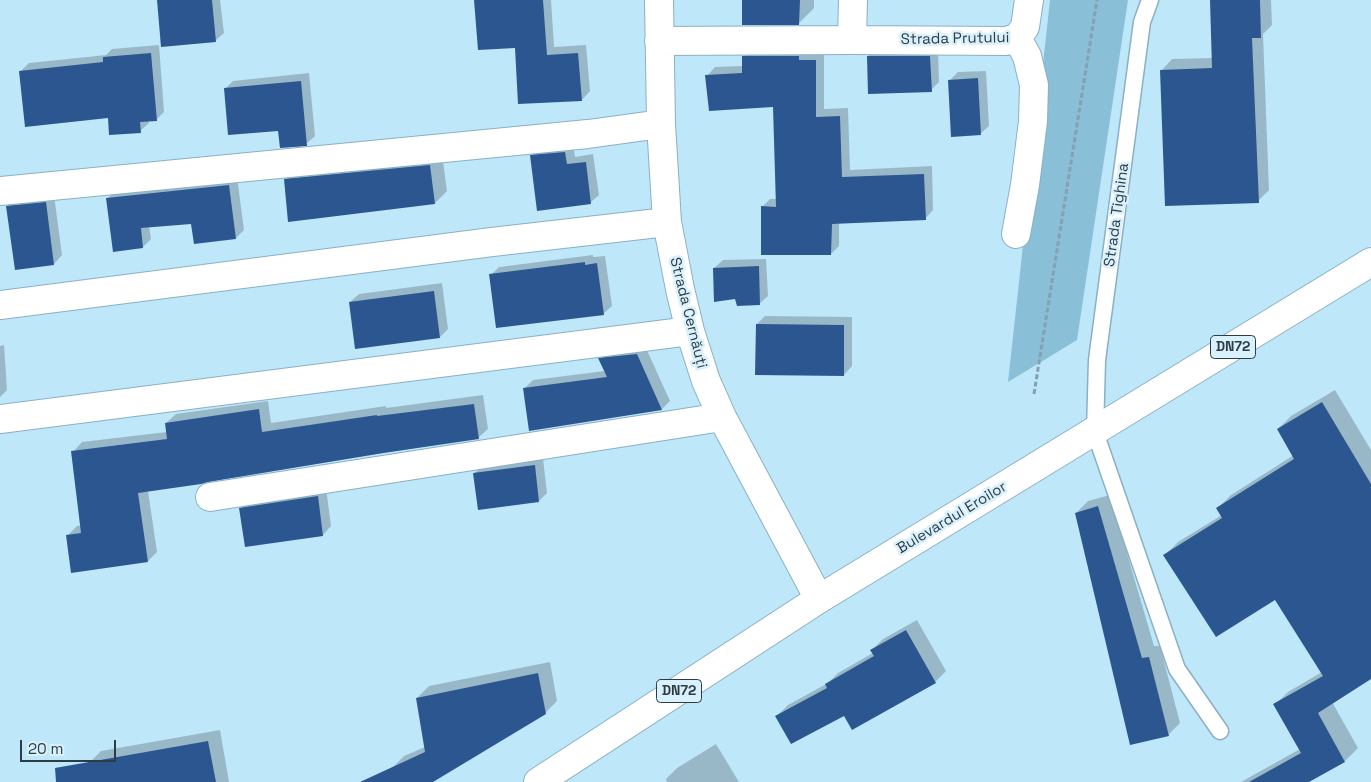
<!DOCTYPE html>
<meta charset="utf-8">
<style>
body{margin:0}
#map{position:relative;width:1371px;height:782px;overflow:hidden;background:#bfe7fa;font-family:"Space Grotesk",sans-serif}
canvas{display:block}
.scale{position:absolute;left:20px;top:740px;width:96px;height:22px;box-sizing:border-box;border:2px solid #2d3c44;border-top:0;padding-left:6px;font-size:15px;line-height:18px;white-space:nowrap;color:#2d3c44;-webkit-text-stroke:4px #d9f1fd;paint-order:stroke}
</style>
<div id="map">
<canvas width="1371" height="782"></canvas>
<div class="scale">20 m</div>
</div>
<script>
const c = document.querySelector('canvas').getContext('2d');
c.lineJoin = 'round';
function fill(path, color) {
  c.fillStyle = color;
  c.fill(path, 'evenodd');
}
function poly(rows) {
  const path = new Path2D();
  for (const r of rows) {
    path.moveTo(r[0], r[1]);
    for (let i = 2; i < r.length; i += 2) path.lineTo(r[i], r[i + 1]);
  }
  return path;
}
function strokePath(path, color, width, dash) {
  c.strokeStyle = color;
  c.lineWidth = width;
  c.lineCap = dash ? 'butt' : 'round';
  c.setLineDash(dash || []);
  c.stroke(path);
}
function write(font, color, halo, rows, align = 'center') {
  c.font = font + ' "Space Grotesk",sans-serif';
  c.lineWidth = 5;
  c.setLineDash([]);
  c.textBaseline = 'middle';
  c.strokeStyle = halo;
  c.fillStyle = color;
  for (const [text, x, y, turn = 0] of rows) {
    c.save();
    c.translate(x, y);
    c.rotate((+turn || 0) * Math.PI / 180);
    c.textAlign = isNaN(turn) ? turn : align;
    if (halo) c.strokeText(text, 0, 0);
    c.fillText(text, 0, 0);
    c.restore();
  }
}
fill(poly([
 [1050,0,1128,0,1077,340,1008,382]
]), '#8abfd8');
fill(poly([
 [159,0,220,0,224,33,215,41],
 [475,0,551,0,554,47,586,45,590,91,582,100,519,103,516,46],
 [744,0,814,0,814,8,799,23],
 [1212,0,1271,0,1272,25,1263,34,1269,190,1258,201,1161,71,1172,59,1213,58],
 [159,45,164,112,156,120,148,120,149,123,140,131,21,71,29,63,106,55,112,49],
 [752,48,824,52,824,109,848,108,850,170,932,166,933,210,925,219,839,222,839,246,831,254,762,207,770,199,777,199,774,106,707,76,715,67,743,66,743,57],
 [876,48,938,48,939,82,931,90,868,56],
 [986,71,989,126,980,134,950,80,958,72],
 [309,73,315,136,306,144,279,130,225,89,233,81],
 [573,144,575,157,593,154,599,195,590,203,531,156,539,148],
 [442,154,447,191,435,203,285,180,297,168],
 [237,177,244,230,236,238,193,223,149,226,151,239,143,247,108,198,116,190],
 [54,195,62,255,54,264,7,207,15,198],
 [593,255,593,257,605,256,612,306,603,314,491,275,499,267],
 [766,259,768,296,759,304,736,298,714,268,723,260],
 [442,283,448,329,440,337,350,302,359,294],
 [765,316,852,317,852,366,844,375,757,324],
 [4,345,7,390,0,397,0,346],
 [645,346,670,401,662,409,530,430,525,388,533,380,605,371,600,359,608,351],
 [1335,390,1371,450,1371,678,1332,702,1358,748,1345,761,1307,782,1241,782,1300,749,1275,705,1288,692,1322,672,1275,598,1165,555,1178,542,1222,515,1218,508,1231,495,1294,455,1278,429,1291,416],
 [483,395,488,429,478,438,148,491,157,552,148,561,67,536,77,526,82,525,73,452,82,442,167,432,166,423,176,414,268,401,271,423,386,406,386,408],
 [543,458,547,493,539,501,475,473,483,465],
 [326,488,331,526,323,535,241,509,249,500],
 [1110,495,1154,646,1160,646,1180,723,1168,735,1076,513,1088,501],
 [917,620,946,671,935,682,844,714,777,716,788,705,828,683,838,673,873,653,871,651,883,639],
 [550,662,557,701,545,713,431,782,395,782,392,768,404,756,425,747,417,698,429,686],
 [220,730,229,782,93,782,89,763,101,751],
 [716,744,739,782,667,782,666,779,677,768]
]), '#0003');
fill(poly([
 [157,0,212,0,216,42,161,47],
 [474,0,543,0,547,55,578,53,582,101,518,104,515,48,478,50],
 [742,0,800,0,799,25,742,25],
 [1210,0,1260,0,1261,38,1252,38,1259,203,1165,206,1160,70,1212,68],
 [151,53,157,121,140,122,141,133,109,135,108,118,25,127,19,71,103,62,103,57],
 [742,56,799,56,799,60,816,60,816,117,840,116,842,177,924,174,926,220,832,224,831,255,761,255,761,206,776,207,773,107,709,111,705,75,742,73],
 [867,56,930,56,932,92,868,94],
 [978,78,981,135,951,137,948,80],
 [301,81,307,146,280,148,278,131,228,135,224,88],
 [565,152,567,164,586,162,591,204,537,211,530,155],
 [430,165,435,204,288,222,284,179],
 [229,185,236,239,194,244,191,224,141,228,143,248,113,252,106,198],
 [46,202,54,265,15,270,6,206],
 [585,262,585,265,597,263,604,315,496,328,489,274],
 [759,266,760,305,737,306,735,299,714,302,713,268],
 [434,291,440,338,355,349,349,302],
 [756,324,844,325,844,376,755,375],
 [637,354,662,410,529,431,523,388,607,377,598,358],
 [1322,402,1371,484,1371,679,1318,713,1345,762,1309,782,1249,782,1301,753,1273,704,1323,676,1275,600,1216,637,1163,555,1222,518,1216,508,1294,459,1277,429],
 [474,404,479,439,383,453,208,482,201,484,138,493,148,562,71,573,66,535,81,533,71,451,167,439,165,423,259,409,262,432,377,415,377,416],
 [535,465,539,502,478,510,473,473],
 [318,496,323,536,245,547,239,508],
 [1098,506,1142,658,1149,657,1169,736,1130,745,1075,513],
 [906,630,936,683,852,730,844,716,791,744,775,716,827,688,825,684,874,656,870,650],
 [538,673,546,714,433,782,360,782,425,752,416,698],
 [208,741,216,782,56,782,55,768]
]), '#2c5690');
const lane = poly([
 [1150,0,1142,22,1097,360,1095,432,1177,669,1220,731]
]);
const street = poly([
 [659,0,661,124,667,222,680,289,690,331,706,381,722,417,819,599],
 [852,40,853,0],
 [659,41,852,40,1006,41,1017,38,1025,27,1029,0],
 [0,191,588,134,661,124],
 [1016,234,1025,185,1033,121,1034,85,1027,56,1017,38],
 [0,305,492,242,667,222],
 [0,419,690,331],
 [210,497,722,417]
]);
const primary = poly([
 [538,782,819,599,1371,262]
]);
strokePath(lane, '#8ab0c3', 19);
strokePath(street, '#8ab0c3', 30);
strokePath(primary, '#8ab0c3', 30);
strokePath(poly([
 [1034,394,1097,0]
]), '#83a1af', 3, [5, 2.5]);
strokePath(lane, '#fff', 16);
strokePath(street, '#fff', 28);
strokePath(primary, '#fff', 28);
for (const [x, y, w] of [
 [1233,347,45],
 [679,691,45]
]) {
  const box = new Path2D();
  box.roundRect(x - w / 2, y - 11.5, w, 23, 4);
  c.fillStyle = '#d9f1fd';
  c.fill(box);
  strokePath(box, '#2d3c44', 1);
}
write('bold 14px', '#2d3c44', null, [
 ["DN72",1233,347],
 ["DN72",679,691]
]);
write('15px', '#2d3c44', '#d9f1fd', [
 ["Strada Prutului",955,39,-1],
 ["Strada Tighina",1117,215,-82],
 ["Strada Cernăuți",688,313,76],
 ["Bulevardul Eroilor",952,518,-31]
]);
</script>
